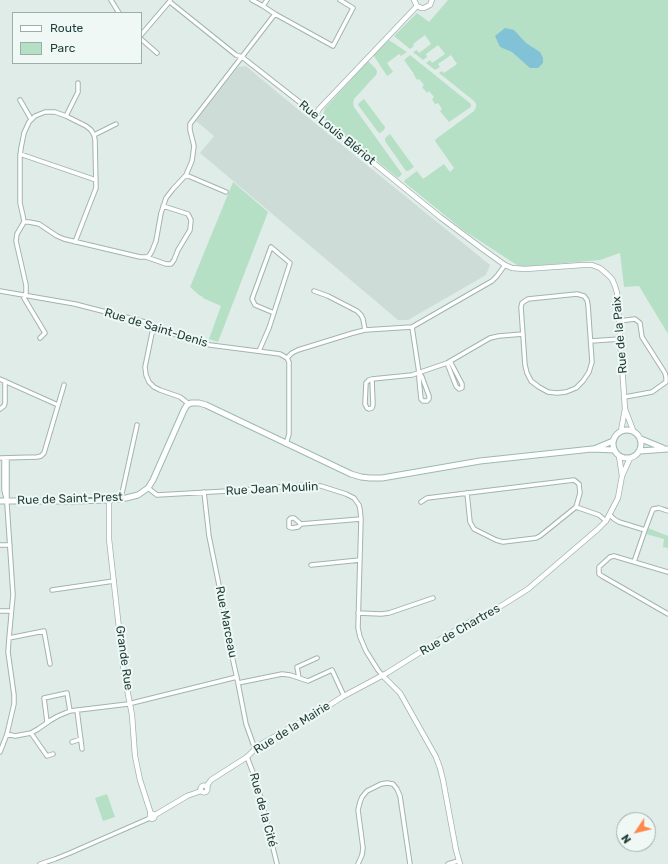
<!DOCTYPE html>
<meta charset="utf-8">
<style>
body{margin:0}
#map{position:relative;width:668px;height:864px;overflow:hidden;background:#e0ece8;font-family:Rubik,sans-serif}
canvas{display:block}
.legend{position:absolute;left:12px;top:12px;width:130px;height:52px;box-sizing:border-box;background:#f0f8f5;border:1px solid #9caeaa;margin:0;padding:5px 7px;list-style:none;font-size:12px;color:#1f3e39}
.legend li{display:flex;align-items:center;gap:8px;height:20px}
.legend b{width:20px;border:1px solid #9caeaa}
.north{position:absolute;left:616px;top:812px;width:40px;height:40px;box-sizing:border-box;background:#f0f8f5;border:1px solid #9caeaa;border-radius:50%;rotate:235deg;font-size:11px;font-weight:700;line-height:16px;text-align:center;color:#1f3e39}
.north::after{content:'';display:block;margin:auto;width:14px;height:18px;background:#ff884b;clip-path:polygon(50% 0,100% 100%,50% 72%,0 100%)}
</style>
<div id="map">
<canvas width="668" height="864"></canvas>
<ul class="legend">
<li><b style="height:5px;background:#fff"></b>Route</li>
<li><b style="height:11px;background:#b6e0c5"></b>Parc</li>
</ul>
<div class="north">N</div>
</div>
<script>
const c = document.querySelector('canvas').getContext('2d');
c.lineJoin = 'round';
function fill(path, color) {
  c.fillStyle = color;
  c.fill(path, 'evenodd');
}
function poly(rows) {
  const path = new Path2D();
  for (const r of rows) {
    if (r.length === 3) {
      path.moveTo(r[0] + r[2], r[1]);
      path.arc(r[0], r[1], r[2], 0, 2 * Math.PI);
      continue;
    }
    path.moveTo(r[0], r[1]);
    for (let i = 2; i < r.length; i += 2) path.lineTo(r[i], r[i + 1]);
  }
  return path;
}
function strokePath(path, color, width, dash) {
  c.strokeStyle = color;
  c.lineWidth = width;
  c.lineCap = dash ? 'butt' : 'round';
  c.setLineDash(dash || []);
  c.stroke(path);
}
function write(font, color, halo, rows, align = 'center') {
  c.font = font + ' Rubik,sans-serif';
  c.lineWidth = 4;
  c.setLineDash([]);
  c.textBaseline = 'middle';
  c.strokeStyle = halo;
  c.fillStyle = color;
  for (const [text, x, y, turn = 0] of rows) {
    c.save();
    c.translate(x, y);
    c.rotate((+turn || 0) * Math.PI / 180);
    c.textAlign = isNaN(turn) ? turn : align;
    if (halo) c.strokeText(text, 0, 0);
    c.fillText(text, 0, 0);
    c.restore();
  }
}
fill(poly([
 [246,66,278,93,490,265,486,275,408,320,398,320,200,153,214,136,196,121,238,67]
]), '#cedcd7');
fill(poly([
 [448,0,668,0,668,334,639,286,624,287,620,253,600,260,520,267,463,230,404,182,405,180,417,171,423,179,444,164,450,172,454,168,435,141,436,139,474,111,476,107,476,104,474,101,439,73,442,71,444,73,457,64,451,55,438,64,440,67,435,70,426,63,430,60,432,63,445,54,438,45,426,54,427,57,423,60,413,52,417,50,419,53,431,44,425,35,413,44,414,46,410,49,394,36,417,13,429,22],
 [389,40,407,52,401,56,399,54,387,63,393,72,387,76,374,56,374,54],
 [410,55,471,104,471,107,449,122,440,111,442,109,438,103,435,104,432,99,434,97,429,91,427,93,422,87,424,85,419,79,417,80,414,75,414,74,404,60],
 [368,61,376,69,377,72,376,75,354,99,353,103,354,107,402,174,398,178,326,120,323,115,325,108,328,105],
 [364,99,385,127,384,130,380,133,378,132,358,105,359,103],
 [390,134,414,167,408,171,406,171,385,141,385,138],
 [233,182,268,212,218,342,209,339,221,306,203,298,203,297,199,295,190,287],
 [648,528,668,536,668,548,663,547,664,539,646,534],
 [107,794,115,817,103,821,95,798]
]), '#b6e0c5');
fill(poly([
 [505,28,514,30,526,43,540,52,543,58,543,63,538,68,530,68,512,52,500,47,495,36]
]), '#81c2d7');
const minor = poly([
 [111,0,119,13],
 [170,0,170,2,236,55,242,57,316,115],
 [252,0,263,6],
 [275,14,333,46,353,8,340,0],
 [141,35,170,1],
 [141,39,157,53],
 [20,100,31,119],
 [66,116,78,92,78,83],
 [94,135,116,124],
 [20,154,96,180],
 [186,175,226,192],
 [24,222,29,222,39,224,57,236,64,239,140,257,146,257,149,256,152,251,156,241,161,213,166,198,173,189,186,175,192,161,194,146,190,130,190,124,275,14,263,6,267,0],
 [146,257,166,264,171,264,174,260,178,250,190,230,191,220,188,214,163,206],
 [0,291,75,304,145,322,156,330,159,329,199,342,210,345,280,354,287,358],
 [314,291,328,296,357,311,361,315,363,319,365,330],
 [577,294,584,296,587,300,588,305,592,362,589,372,583,381,576,388,566,392,557,393,548,392,539,387,531,381,527,373,525,365,521,307,522,303,528,299,577,294],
 [619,321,635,319,640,323,642,337,665,373,666,377,666,382,652,392,625,397],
 [412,327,419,373,419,379,421,399,423,401,427,401,429,399,429,396,422,377,419,373],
 [156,330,152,333,145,367,146,375,149,382,154,387,160,390,180,397,189,404],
 [40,338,45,333,24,298,26,293,26,285,16,241,17,234,24,222,23,216,20,203,20,157,21,148,24,133,29,122,35,116,45,112,55,112,66,116,86,126,91,130,94,135,95,140,96,188,75,242],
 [591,341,620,339],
 [259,351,269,328,290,263,271,247,252,299,255,305,274,313],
 [287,358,292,353,298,350,353,333,365,330,412,327,492,281,497,276,505,265],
 [447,363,456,386,459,389,462,388,462,384,450,361],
 [0,379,58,405],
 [372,379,373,405,372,408,369,409,367,408,365,404,366,383,369,380,372,379,412,375,447,363,490,338,499,336,523,334],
 [0,409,4,406,5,403,5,381],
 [286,444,289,434,289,362,287,358],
 [0,458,37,457,41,456,44,453,64,385],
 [4,458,4,490,6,498],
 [148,488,157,495,228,491,306,485,321,486,346,494,354,498,359,505,360,509,361,519,358,628,360,637,366,651,378,670,382,675],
 [204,492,209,536,222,600,228,638,238,683,246,724,255,749],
 [467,493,470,522,474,529,496,540,503,542,536,538,540,536,576,507,599,515,606,521],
 [121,498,137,425],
 [421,502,427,498,574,480,579,484,580,493,576,507],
 [610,515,614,519,619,522,645,530,634,562],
 [301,524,298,527,292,528,289,527,289,520,291,518,294,518,301,524,361,519],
 [645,530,651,514,653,509,659,508,668,511],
 [0,545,10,545],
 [311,565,360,560],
 [668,572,614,556,610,557,599,567,599,574,602,576,668,614],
 [52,590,114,581],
 [0,611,11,611],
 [358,613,381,614,389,613,433,598],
 [9,638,44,631,50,664],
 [317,658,297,667,299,678,308,681,332,670,344,696],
 [238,683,282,674,290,675,299,678],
 [77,710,82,749],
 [47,722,44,698,67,693,70,711],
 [31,733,47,756,53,754],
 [7,734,15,736,31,733,38,729,51,720,58,716,70,711,128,704,237,677],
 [72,742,81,739],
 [0,752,7,734,14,704,14,695,8,652,9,638,13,595,7,504,7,458],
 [247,757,257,783,277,864],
 [40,864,55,859,70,853,150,818],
 [358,864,362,855,363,848,358,810,360,802,362,797,367,791,381,784,387,783,393,784,397,789,400,796,410,864],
 [448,864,458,861]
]);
const tertiary = poly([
 [414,0,417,6,421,8,424,8,430,5,432,0],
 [417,6,340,87,319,109,316,115,322,121,440,217,484,250,505,265,512,268,525,269,583,265,592,265,600,268,607,274,612,279,615,286,617,293,625,409,633,430],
 [621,431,625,409],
 [619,456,622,476],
 [109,500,109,539,124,673,132,715,135,756,140,780,151,814],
 [382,675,400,693,436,757,440,768,443,780,456,850,460,864],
 [204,789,3.5],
 [207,788,208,784,211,780,247,757,255,749,263,743,322,710,342,697,387,673,446,636,473,620,485,616,528,589,598,529,606,521,618,498,622,476,630,458],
 [155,815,154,818,152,819,150,818,150,814,153,814,155,815,187,796,201,791]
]);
const secondary = poly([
 [627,444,14],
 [641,439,663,448],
 [594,449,613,441],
 [640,451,668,449],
 [0,501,72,501,109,500,126,498,138,495,148,488,153,480,184,410,187,405,191,403,199,403,206,405,351,474,361,477,370,478,382,478,480,461,592,449,614,450]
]);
strokePath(minor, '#a2b4b0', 5.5);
strokePath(tertiary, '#a2b4b0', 6);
strokePath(secondary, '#9db9b2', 7);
strokePath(minor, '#fff', 3.5);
strokePath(tertiary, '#fff', 4.5);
strokePath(secondary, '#fff', 5);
write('12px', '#1f3e39', '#f0f8f5', [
 ["Rue Louis Blériot",337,133,39],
 ["Rue de Saint-Denis",156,328,17],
 ["Rue de la Paix",620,335,-95],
 ["Rue Jean Moulin",272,489,-3],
 ["Rue de Saint-Prest",70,499,-2],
 ["Rue Marceau",226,622,79],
 ["Rue de Chartres",460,630,-30],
 ["Grande Rue",124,658,82],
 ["Rue de la Mairie",292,728,-32],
 ["Rue de la Cité",263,810,75]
]);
</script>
